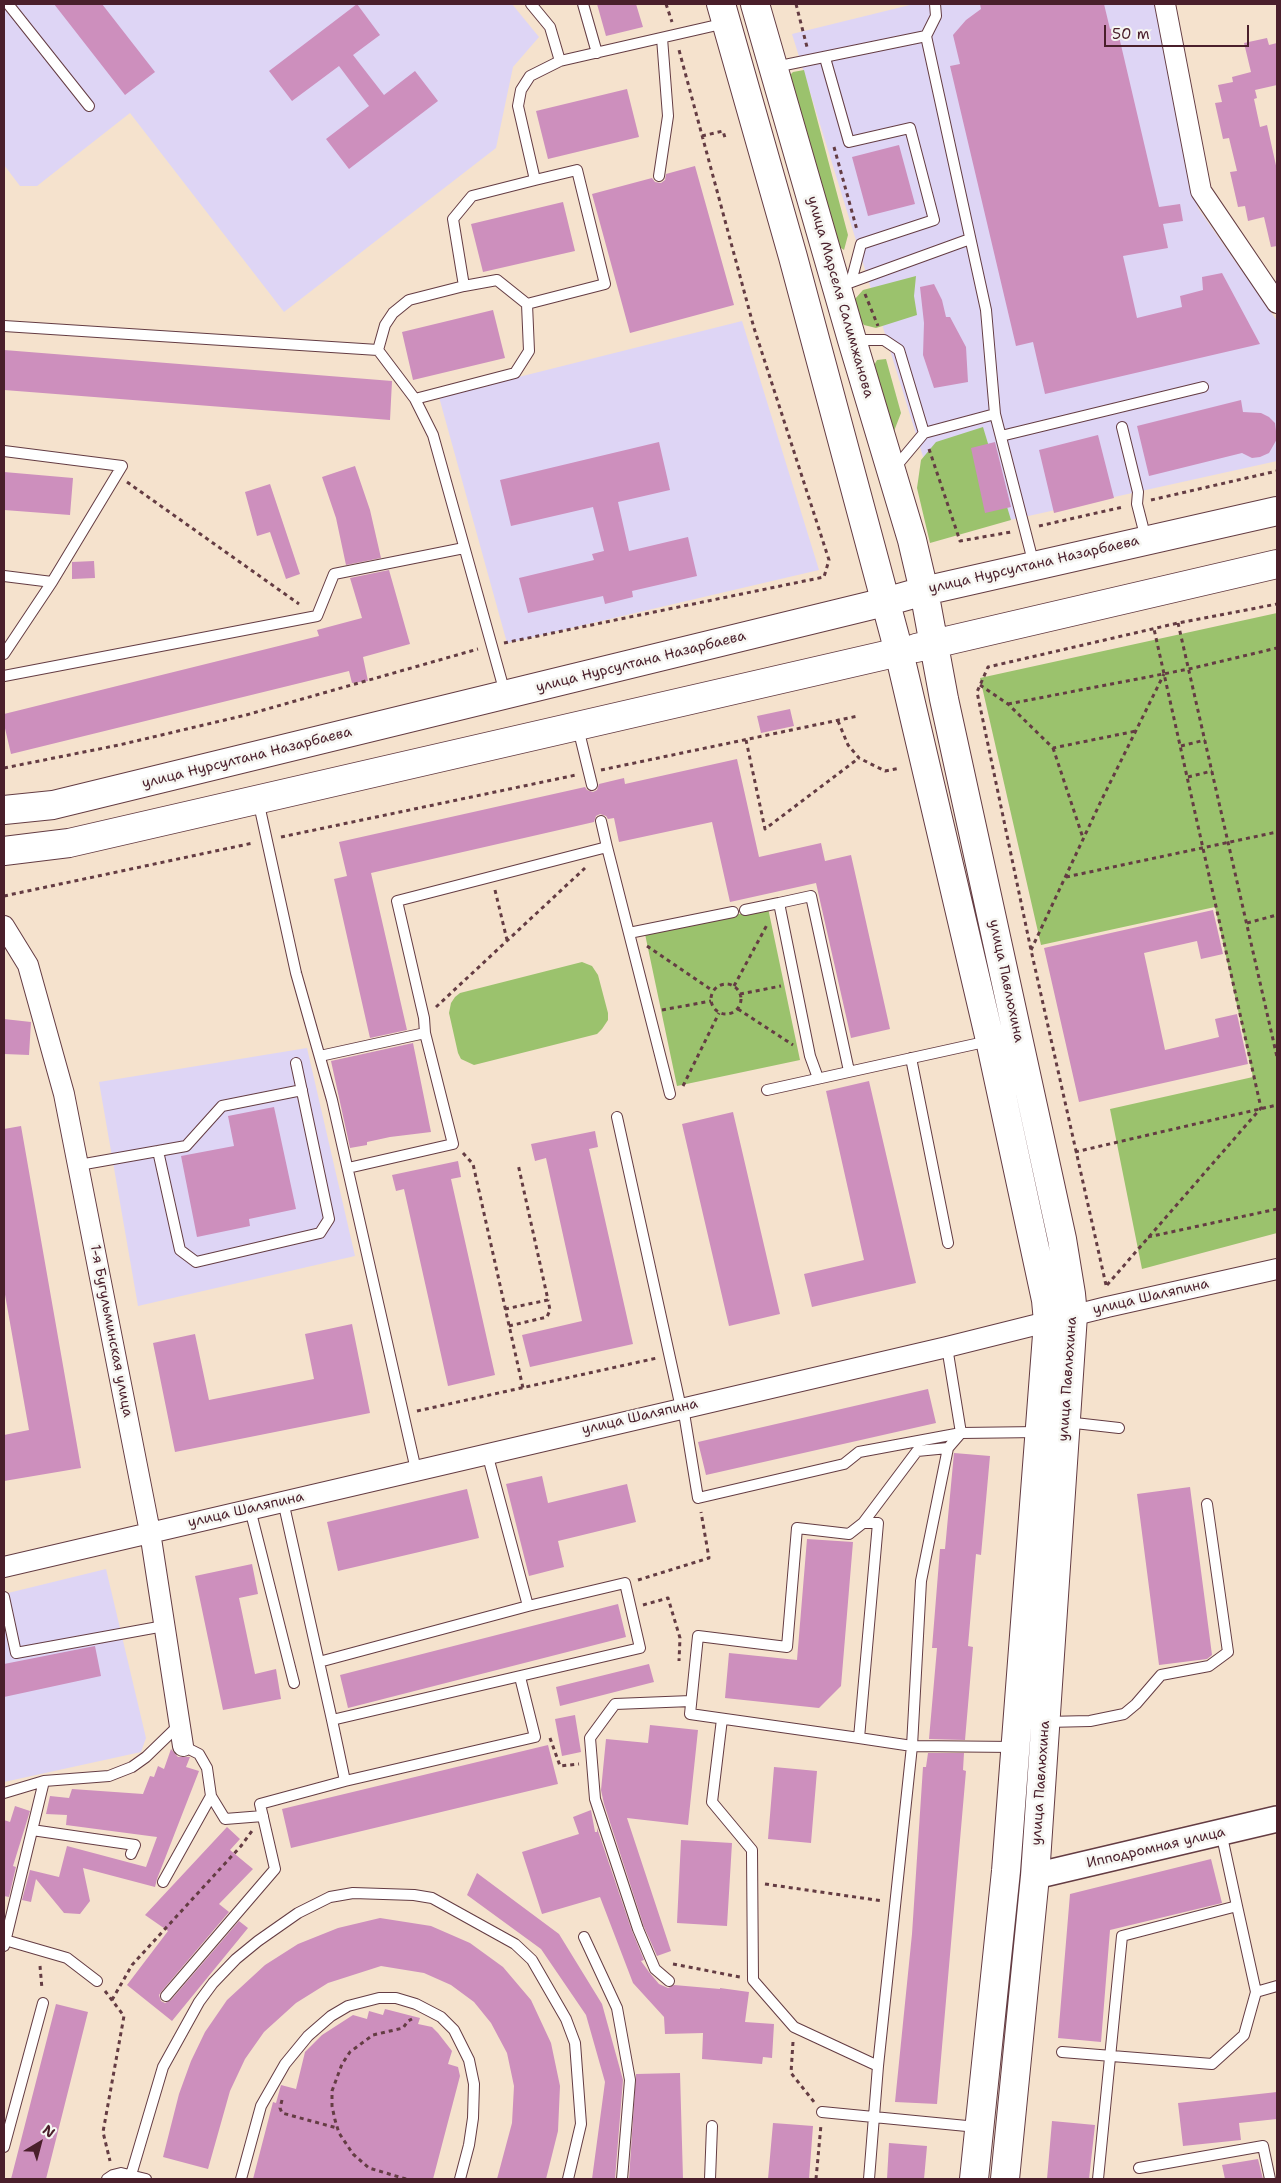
<!DOCTYPE html>
<meta charset="utf-8">
<style>
body{margin:0}
#map{position:relative;width:1281px;height:2183px;overflow:hidden;background:#f5e2cd;font-family:"Shantell Sans",sans-serif}
canvas{display:block}
.frame{position:absolute;inset:0;border:5px solid #4a1f2b;pointer-events:none}
.north{position:absolute;left:15px;top:2118px;width:50px;height:50px;-webkit-text-stroke:4px #f6f6f2;paint-order:stroke;rotate:37deg;font-size:14px;font-weight:700;line-height:20px;text-align:center;color:#4a1f2b}
.north::after{content:'';display:block;margin:auto;width:18px;height:22px;background:#4a1f2b;clip-path:polygon(50% 0,100% 100%,50% 72%,0 100%)}
.scale{position:absolute;left:1104px;top:25px;width:145px;height:22px;box-sizing:border-box;border:2px solid #4a1f2b;border-top:0;padding-left:6px;font-size:15px;line-height:18px;white-space:nowrap;color:#4a1f2b;-webkit-text-stroke:4px #f6f6f2;paint-order:stroke}
</style>
<div id="map">
<canvas width="1281" height="2183"></canvas>
<div class="frame"></div>
<div class="north">N</div>
<div class="scale">50 m</div>
</div>
<script>
const c = document.querySelector('canvas').getContext('2d');
c.lineJoin = 'round';
function fill(path, color) {
  c.fillStyle = color;
  c.fill(path, 'evenodd');
}
function poly(rows) {
  const path = new Path2D();
  for (const r of rows) {
    if (r.length === 3) {
      path.moveTo(r[0] + r[2], r[1]);
      path.arc(r[0], r[1], r[2], 0, 2 * Math.PI);
      continue;
    }
    path.moveTo(r[0], r[1]);
    for (let i = 2; i < r.length; i += 2) path.lineTo(r[i], r[i + 1]);
  }
  return path;
}
function strokePath(path, color, width, dash) {
  c.strokeStyle = color;
  c.lineWidth = width;
  c.lineCap = dash ? 'butt' : 'round';
  c.setLineDash(dash || []);
  c.stroke(path);
}
function write(font, color, halo, rows, align = 'center') {
  c.font = font + ' "Shantell Sans",sans-serif';
  c.lineWidth = 5;
  c.setLineDash([]);
  c.textBaseline = 'middle';
  c.strokeStyle = halo;
  c.fillStyle = color;
  for (const [text, x, y, turn = 0] of rows) {
    c.save();
    c.translate(x, y);
    c.rotate((+turn || 0) * Math.PI / 180);
    c.textAlign = isNaN(turn) ? turn : align;
    if (halo) c.strokeText(text, 0, 0);
    c.fillText(text, 0, 0);
    c.restore();
  }
}
fill(poly([
 [4,4,512,4,539,37,513,67,496,148,284,312,130,113,37,186,20,186,4,165],
 [914,4,1158,4,1198,208,1277,321,1277,461,947,534,792,34],
 [742,321,819,570,507,643,439,397],
 [307,1048,355,1256,138,1306,99,1082],
 [106,1569,146,1738,141,1752,4,1782,4,1594]
]), '#ded5f5');
fill(poly([
 [804,70,848,235,844,250,834,243,788,77,793,72],
 [916,276,914,296,917,315,876,328,864,325,855,312,855,299,863,290],
 [886,359,901,413,891,439,872,369,877,360],
 [983,427,1011,520,930,543,917,488,921,460,936,442],
 [1277,613,1277,1233,1142,1269,1110,1109,1253,1077,1215,907,1041,945,980,678],
 [768,908,800,1060,677,1086,645,934],
 [582,962,592,966,598,975,608,1013,608,1020,602,1029,597,1034,474,1065,461,1059,458,1053,449,1013,451,1003,455,997,460,993]
]), '#9bc26d');
fill(poly([
 [54,4,102,4,155,72,125,95],
 [357,4,380,35,353,55,384,95,415,71,438,101,349,169,326,139,369,106,339,66,292,101,269,71],
 [597,4,636,4,643,27,606,36],
 [980,4,1104,4,1110,29,1117,28,1159,207,1180,204,1183,221,1163,224,1168,248,1123,256,1137,318,1182,307,1180,296,1203,290,1202,277,1222,273,1260,344,1045,394,1033,342,1016,346,950,66,960,64,953,35,966,20,981,9],
 [1267,38,1269,45,1277,43,1277,85,1255,90,1257,98,1254,99,1260,127,1267,125,1277,170,1277,246,1271,247,1264,217,1248,221,1245,206,1238,207,1230,172,1237,171,1229,138,1223,139,1215,103,1222,102,1218,85,1233,82,1232,77,1251,72,1244,43],
 [627,89,639,137,548,159,536,111],
 [899,145,915,204,868,216,852,157],
 [695,166,734,305,630,333,592,194,652,178,655,182,661,183,665,180,666,174],
 [563,202,575,251,483,272,471,224],
 [934,284,942,300,946,317,950,317,966,347,968,382,934,388,923,355,924,323,920,287],
 [493,310,505,358,413,380,402,332],
 [4,350,392,381,390,420,4,390],
 [1241,400,1243,412,1261,413,1269,417,1275,423,1277,439,1269,453,1260,457,1252,458,1242,453,1149,476,1137,426],
 [1098,435,1114,498,1054,513,1039,450],
 [659,442,670,490,618,502,629,551,688,537,697,576,632,591,633,597,605,604,603,596,528,613,519,578,594,560,592,554,604,551,593,507,511,526,500,480],
 [995,442,1011,507,985,513,971,448],
 [355,466,370,510,381,558,346,565,336,518,322,477],
 [4,472,73,478,70,515,4,510],
 [270,484,300,574,286,579,270,532,257,536,245,492],
 [94,561,95,578,72,579,72,562],
 [389,570,410,644,363,657,368,681,352,683,349,671,11,754,4,724,4,714,319,636,317,630,362,618,350,578],
 [790,709,794,726,761,733,757,716],
 [737,759,759,857,821,843,825,861,851,855,890,1029,851,1038,816,883,730,902,712,822,619,842,614,818,608,819,606,816,600,814,596,816,594,822,371,873,407,1030,370,1038,334,879,347,876,339,842,585,787,587,790,593,792,597,790,599,784,624,778,625,784],
 [1213,910,1223,954,1201,959,1197,941,1144,953,1165,1050,1219,1037,1215,1019,1237,1014,1248,1064,1079,1102,1044,948],
 [4,1019,31,1022,29,1055,4,1054],
 [413,1043,431,1132,390,1137,367,1142,367,1145,350,1148,331,1061],
 [869,1081,916,1283,812,1307,804,1274,864,1260,826,1091],
 [274,1107,296,1209,249,1219,250,1226,197,1237,181,1156,234,1146,228,1116],
 [733,1112,780,1314,729,1326,682,1124],
 [21,1126,81,1468,4,1481,4,1435,29,1430,4,1289,4,1129],
 [595,1131,598,1147,589,1149,633,1344,530,1367,522,1335,582,1321,546,1158,535,1161,531,1144],
 [458,1161,461,1177,451,1179,495,1375,448,1386,404,1189,396,1191,392,1175],
 [352,1324,370,1413,175,1452,153,1343,195,1334,209,1400,314,1379,305,1334],
 [928,1389,936,1423,706,1475,698,1442],
 [954,1453,990,1456,981,1555,976,1554,968,1646,973,1647,965,1740,929,1739,937,1648,932,1648,940,1549,945,1549],
 [542,1476,548,1503,627,1484,636,1522,558,1541,564,1567,529,1576,506,1484],
 [1190,1487,1212,1655,1207,1659,1159,1665,1137,1494],
 [467,1489,479,1538,338,1571,327,1522],
 [807,1539,853,1542,841,1686,819,1708,725,1698,729,1653,797,1660],
 [252,1564,258,1594,239,1598,255,1674,276,1669,281,1699,223,1710,195,1576],
 [618,1604,626,1637,348,1708,340,1675],
 [95,1646,101,1676,4,1697,4,1664],
 [649,1664,654,1682,560,1706,556,1687],
 [575,1715,581,1752,562,1756,555,1719],
 [650,1725,698,1730,688,1825,627,1818,671,1951,657,1956,644,1927,604,1804,601,1790,606,1739,648,1743],
 [548,1745,558,1784,291,1848,282,1809],
 [171,1749,178,1757,190,1757,186,1767,199,1771,157,1879,155,1887,83,1868,90,1901,80,1914,64,1913,36,1879,31,1902,22,1900,30,1870,59,1877,67,1846,146,1867,157,1837,66,1825,67,1815,46,1814,50,1796,69,1798,72,1789,143,1794,150,1776,154,1777,158,1766,164,1769],
 [928,1753,964,1753,963,1770,966,1771,937,2104,895,2102,912,1934,923,1767,926,1767],
 [774,1767,817,1771,811,1843,768,1839],
 [15,1806,30,1811,13,1866,16,1867,9,1897,4,1896,4,1820,10,1822],
 [591,1810,595,1832,597,1832,597,1828,632,1931,644,1960,641,1961,649,1972,659,1984,668,1988,674,1985,720,1989,720,1988,749,1992,745,2022,774,2024,772,2058,763,2057,762,2064,702,2059,703,2033,665,2034,664,2017,633,1983,600,1897,542,1914,522,1852,579,1834,573,1817],
 [227,1827,240,1839,230,1850,253,1869,219,1904,229,1912,161,1992,159,1995,161,2001,165,2003,171,2000,239,1921,248,1928,172,2021,127,1985,168,1931,145,1915],
 [681,1840,732,1843,727,1926,677,1923],
 [1211,1859,1222,1903,1110,1930,1101,2042,1058,2038,1070,1894],
 [477,1873,559,1934,602,2004,623,2080,615,2179,592,2179,605,2082,586,2015,541,1949,467,1895],
 [380,1918,431,1926,470,1943,503,1967,531,2000,551,2043,560,2086,558,2131,546,2179,497,2179,512,2123,514,2086,507,2053,491,2023,474,2002,451,1985,424,1973,381,1966,328,1983,296,2003,264,2032,245,2059,230,2091,208,2169,163,2157,179,2094,191,2061,205,2032,227,2000,265,1965,298,1944,338,1928],
 [56,2004,88,2012,46,2179,11,2179],
 [385,2009,420,2018,418,2024,432,2027,438,2033,452,2051,448,2064,458,2067,460,2076,433,2179,253,2179,273,2102,276,2103,281,2085,296,2089,305,2052,322,2035,353,2015,367,2019,369,2011,383,2015],
 [680,2073,683,2179,629,2179,636,2074],
 [1277,2092,1277,2119,1239,2123,1241,2140,1183,2146,1178,2103],
 [1052,2121,1095,2125,1089,2179,1047,2179],
 [773,2123,813,2126,809,2179,768,2179],
 [889,2143,927,2146,924,2179,887,2179],
 [1258,2159,1263,2179,1225,2179,1222,2165]
]), '#cd8fbd');
const service = poly([
 [8,4,89,106],
 [531,4,550,27,560,61],
 [583,4,597,53],
 [935,4,936,16,926,36,986,310,995,414,1034,565],
 [825,58,849,142,910,128,934,220,861,244,851,282],
 [775,67,926,36],
 [659,176,668,116,662,38],
 [846,284,970,239],
 [464,286,497,280,527,304],
 [4,326,378,350,415,399,433,435,505,693],
 [853,340,884,340,899,350,924,433,995,414],
 [378,350,385,325,393,313,409,300,464,286,453,219,472,196,535,180,518,106,521,90,530,76,560,61,726,23],
 [415,399,515,373,529,351,527,304,605,284,577,170,535,180],
 [1122,427,1138,492,1137,504,1146,539],
 [1001,436,1203,387],
 [4,451,122,466,52,582,4,654],
 [893,470,924,433],
 [4,576,52,582],
 [4,676,317,616,334,574,464,548],
 [578,728,592,785],
 [258,800,296,973,332,1100,416,1470],
 [601,821,607,847],
 [779,903,811,896,849,1071],
 [745,910,779,903,810,1056,818,1078],
 [629,933,733,912],
 [320,1056,425,1033],
 [911,1058,948,1243],
 [767,1090,989,1041],
 [617,1117,681,1408],
 [158,1151,186,1146,222,1106,302,1090],
 [79,1165,158,1151,180,1250,196,1262,320,1233,329,1219,296,1063],
 [348,1168,453,1144,425,1033,424,1018,397,901,607,847,670,1094],
 [683,1407,698,1498,844,1464,859,1452,961,1433,1039,1432],
 [1066,1422,1119,1428],
 [283,1501,319,1662,528,1606,487,1453],
 [250,1509,294,1683],
 [863,1523,849,1534,797,1528,787,1647,698,1636,690,1714,859,1738,878,1523,863,1523,917,1451,948,1448,961,1433,947,1347],
 [4,1597,16,1653,164,1626],
 [319,1662,332,1720,640,1648,625,1583,528,1606],
 [722,1719,712,1802,752,1850,753,1980,794,2027,878,2066,912,1746,921,1581,948,1448],
 [332,1720,345,1781,535,1737,520,1677],
 [1046,1722,1090,1721,1124,1714,1136,1704,1161,1675,1209,1666,1228,1652,1207,1504],
 [859,1738,912,1746,1014,1747],
 [4,1793,44,1781,109,1776,132,1767,146,1757,179,1725],
 [211,1796,225,1819,263,1816],
 [32,1830,135,1845,131,1854],
 [163,1882,211,1796,207,1768,199,1754,183,1746],
 [584,1937,617,2008,630,2080,622,2179],
 [5,1940,67,1958,97,1981],
 [4,1946,44,1781],
 [669,1981,655,1969,638,1929,595,1799,590,1738,615,1704,691,1701],
 [1256,1992,1277,1986],
 [166,1996,275,1869,260,1804,345,1781],
 [1062,2052,1212,2064,1244,2035,1256,1992,1237,1906],
 [822,2112,977,2127],
 [4,2147,43,2003],
 [1139,2168,1263,2146,1270,2179],
 [131,2175,163,2067,199,2002,213,1983,236,1959,258,1941,298,1913,330,1897,353,1893,414,1895,432,1898,515,1944,532,1960,566,2019,575,2043,581,2124,568,2179],
 [107,2179,113,2175,121,2173,146,2179],
 [241,2179,261,2106,285,2064,308,2036,331,2016,348,2006,379,1998,396,1998,416,2004,441,2017,454,2030,469,2060,474,2084,473,2118,469,2145,460,2179],
 [710,2179,712,2126],
 [869,2179,878,2066],
 [1098,2179,1122,1936,1237,1906,1221,1832]
]);
const minor = poly([
 [1165,4,1201,191,1277,303],
 [4,926,28,965,64,1094,150,1532,183,1746],
 [4,1567,947,1347,1107,1307,1277,1269]
]);
const tertiary = poly([
 [1035,1876,1277,1819]
]);
const secondary = poly([
 [4,810,53,805,885,602],
 [4,851,69,843,899,652]
]);
const primary = poly([
 [721,4,793,257,899,652,990,1040,1046,1300,1048,1322,1006,1871,974,2179],
 [755,4,852,340,912,540,924,591,944,699,1062,1239,1071,1294,1073,1315,1035,1876,1005,2179],
 [885,602,924,591,1277,511],
 [916,648,1277,564]
]);
strokePath(service, '#643c43', 12);
strokePath(minor, '#643c43', 22);
strokePath(tertiary, '#643c43', 28);
strokePath(secondary, '#643c43', 30);
strokePath(primary, '#643c43', 30);
strokePath(poly([
 [666,4,672,22],
 [796,4,807,47],
 [702,136,723,131,726,141],
 [834,147,857,230],
 [865,294,878,326],
 [929,449,960,541,1011,532],
 [127,482,299,604],
 [1151,500,1277,471],
 [1039,526,1123,507],
 [1178,623,1277,1057],
 [504,643,824,577,829,560,754,328,679,50],
 [980,685,1008,704,1053,748,1136,731],
 [1008,704,1189,669,1277,648],
 [838,721,848,745,859,758,885,771,900,768],
 [746,740,765,829,859,758],
 [1181,746,1205,740],
 [1053,748,1083,838],
 [4,768,119,745,246,715,478,649],
 [601,770,858,716],
 [1188,777,1212,771],
 [281,837,576,775],
 [1066,877,1277,832],
 [495,890,507,940],
 [4,896,253,843],
 [1247,923,1277,915],
 [647,946,713,991],
 [1031,950,1101,801,1164,674],
 [726,999,15],
 [734,986,768,923],
 [740,994,781,986],
 [436,1007,585,868],
 [738,1009,793,1045],
 [662,1010,711,1001],
 [683,1086,719,1013],
 [1075,1152,1277,1105],
 [463,1153,473,1164,523,1388],
 [1148,1237,1277,1209],
 [1106,1285,1031,950,977,692,988,667,1178,623,1277,604],
 [1107,1285,1261,1108,1154,629],
 [505,1309,548,1300,518,1164],
 [509,1326,547,1317,550,1310,548,1300],
 [417,1411,657,1358],
 [638,1580,709,1558,701,1512],
 [643,1605,668,1598,680,1638,679,1661],
 [550,1738,560,1766,579,1764],
 [765,1884,883,1901],
 [673,1964,740,1977],
 [40,1966,42,1989],
 [105,1991,124,2016,103,2132,110,2161],
 [112,2000,132,1965,241,1846,252,1831],
 [793,2042,791,2073,814,2102],
 [282,2100,280,2108,282,2113,337,2128],
 [406,2179,369,2168,353,2154,339,2133,335,2120,332,2106,332,2091,342,2064,350,2052,373,2035,403,2028,408,2021,412,2019],
 [816,2179,821,2125]
]), '#643c43', 3, [4, 4]);
strokePath(service, '#fff', 10);
strokePath(minor, '#fff', 20);
strokePath(tertiary, '#fff', 25);
strokePath(secondary, '#fff', 28);
strokePath(primary, '#fff', 28);
write('14px', '#4a1f2b', '#f6f6f2', [
 ["улица Марселя Салимжанова",840,297,74],
 ["улица Нурсултана Назарбаева",1034,565,-13],
 ["улица Нурсултана Назарбаева",641,662,-14],
 ["улица Нурсултана Назарбаева",247,758,-14],
 ["улица Павлюхина",1006,981,78],
 ["улица Шаляпина",1151,1297,-13],
 ["1-я Бугульминская улица",111,1331,79],
 ["улица Павлюхина",1068,1379,-86],
 ["улица Шаляпина",640,1417,-13],
 ["улица Шаляпина",246,1510,-13],
 ["улица Павлюхина",1041,1783,-86],
 ["Ипподромная улица",1156,1848,-13]
]);
</script>
